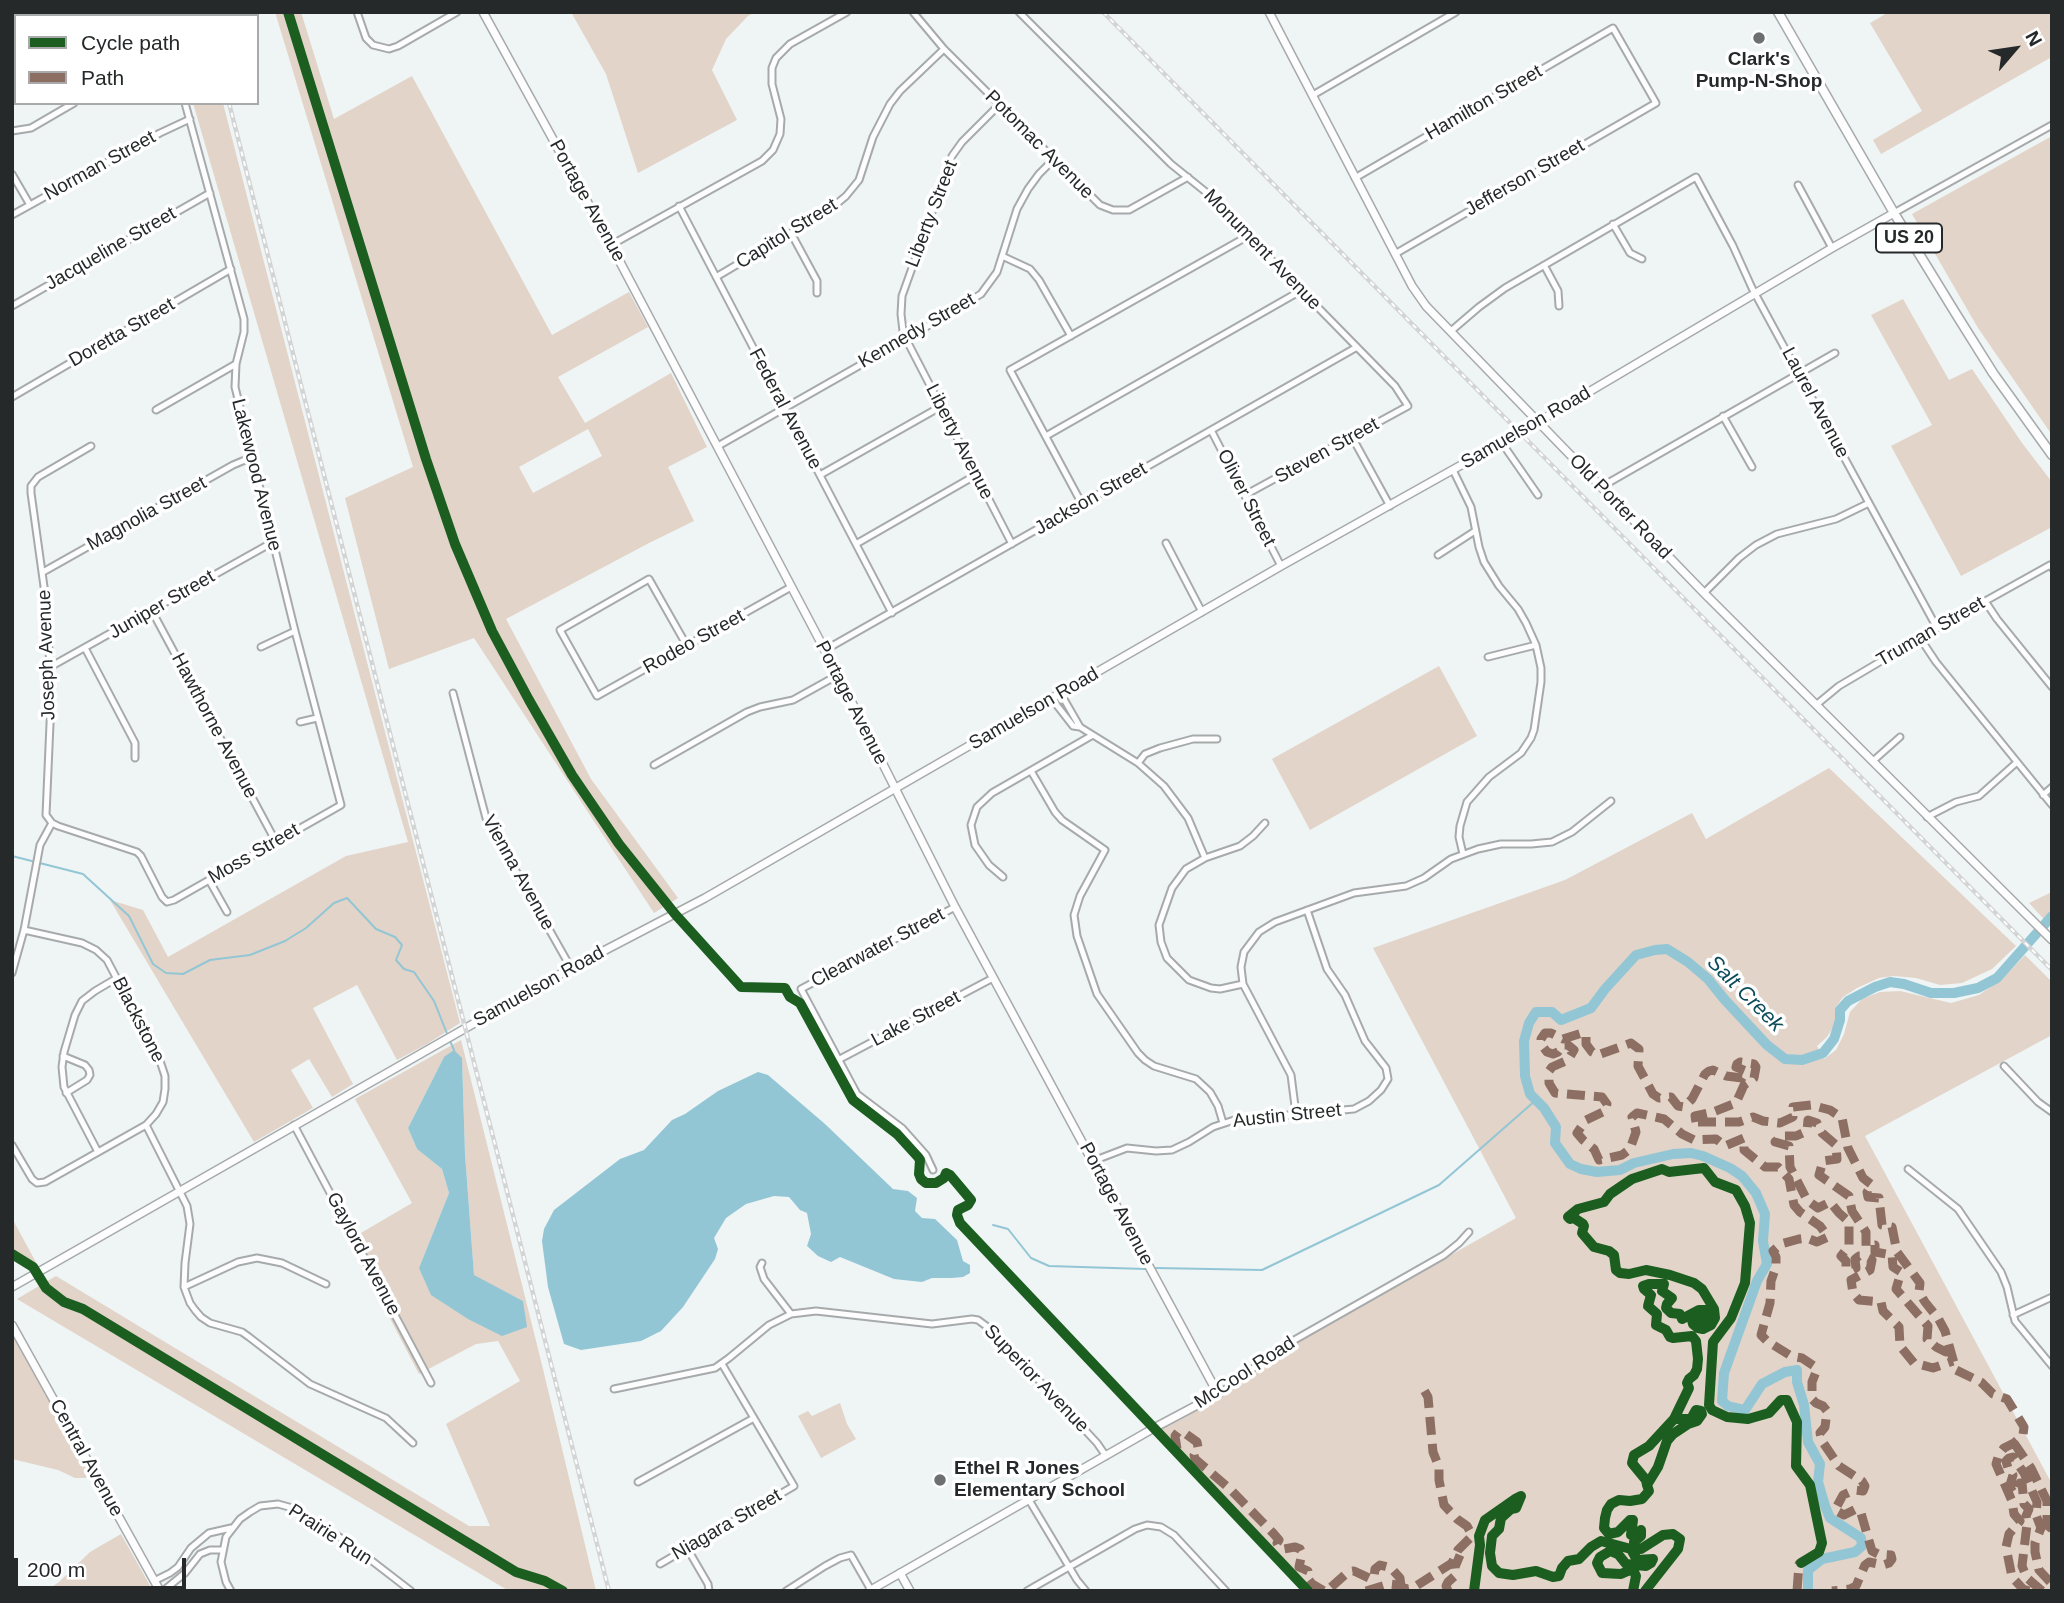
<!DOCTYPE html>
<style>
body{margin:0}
#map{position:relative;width:2064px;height:1603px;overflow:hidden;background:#eff4f5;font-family:Arial,sans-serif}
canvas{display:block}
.frame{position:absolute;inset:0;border:14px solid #26292a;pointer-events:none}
.legend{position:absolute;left:14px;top:14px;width:245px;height:91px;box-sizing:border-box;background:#fff;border:2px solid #a8a9aa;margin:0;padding:9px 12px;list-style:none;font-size:21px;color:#26292a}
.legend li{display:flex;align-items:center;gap:14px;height:35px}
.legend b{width:35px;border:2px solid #a8a9aa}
.north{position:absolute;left:1980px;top:14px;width:70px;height:70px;-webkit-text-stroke:5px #fff;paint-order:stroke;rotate:61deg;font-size:19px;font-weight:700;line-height:28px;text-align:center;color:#26292a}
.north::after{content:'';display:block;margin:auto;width:24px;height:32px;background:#26292a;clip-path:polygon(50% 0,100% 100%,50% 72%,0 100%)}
.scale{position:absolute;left:14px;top:1558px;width:172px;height:32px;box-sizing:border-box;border:4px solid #26292a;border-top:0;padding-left:9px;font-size:21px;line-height:24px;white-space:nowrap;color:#26292a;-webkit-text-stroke:5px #fff;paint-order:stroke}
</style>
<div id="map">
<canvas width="2064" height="1603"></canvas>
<div class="frame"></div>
<ul class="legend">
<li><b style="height:9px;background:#1b5e20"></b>Cycle path</li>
<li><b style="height:9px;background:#8d6e63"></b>Path</li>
</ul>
<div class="north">N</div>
<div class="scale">200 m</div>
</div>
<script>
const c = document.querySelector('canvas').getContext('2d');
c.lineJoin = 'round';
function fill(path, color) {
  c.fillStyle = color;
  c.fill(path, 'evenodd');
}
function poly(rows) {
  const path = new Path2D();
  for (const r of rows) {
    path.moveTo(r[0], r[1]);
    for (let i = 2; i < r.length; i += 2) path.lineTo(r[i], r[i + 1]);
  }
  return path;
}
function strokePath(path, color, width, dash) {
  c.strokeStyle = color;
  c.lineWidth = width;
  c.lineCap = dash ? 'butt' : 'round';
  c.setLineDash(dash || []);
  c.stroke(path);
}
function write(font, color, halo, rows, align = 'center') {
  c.font = font + ' Arial,sans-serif';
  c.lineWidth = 7;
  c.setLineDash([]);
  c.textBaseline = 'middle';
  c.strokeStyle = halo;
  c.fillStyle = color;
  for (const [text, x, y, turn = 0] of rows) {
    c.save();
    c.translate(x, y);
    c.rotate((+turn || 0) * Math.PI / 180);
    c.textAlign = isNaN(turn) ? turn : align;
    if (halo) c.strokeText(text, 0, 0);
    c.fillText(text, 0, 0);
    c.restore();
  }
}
fill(poly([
 [275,12,301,12,334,119,412,76,552,335,629,292,648,327,558,377,585,423,671,373,707,447,668,467,694,521,649,543,506,619,591,779,678,898,654,913,474,638,389,669,345,498,413,467],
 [588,429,602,456,533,493,519,467],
 [571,12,755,12,748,16,726,39,712,70,737,120,638,173,606,74],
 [1889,12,2052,12,2052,61,2050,58,1881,154,1873,140,1922,111,1870,23],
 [193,103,223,103,460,1023,427,1044,397,1060,357,985,313,1008,353,1084,332,1097,309,1059,291,1070,313,1108,254,1142,110,900,143,910,168,957,346,856,408,842],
 [2052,136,2052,435,1978,328,1912,214],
 [1903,299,1949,380,1972,369,2022,443,2052,482,2052,527,1961,576,1891,446,1932,425,1871,315],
 [1439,666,1477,736,1310,830,1272,759],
 [1829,768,2016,946,1992,969,1962,983,1940,985,1916,978,1894,976,1879,978,1857,988,1843,997,1836,1007,1835,1024,1827,1037,1817,1046,1824,1059,1836,1050,1844,1034,1850,1012,1862,999,1880,992,1900,991,1951,1003,1979,995,2002,979,2025,955,2052,982,2052,1035,1865,1136,2052,1484,2052,1591,1311,1591,1158,1429,1244,1380,1268,1359,1516,1218,1373,948,1565,880,1692,813,1706,839],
 [2052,892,2052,928,2029,903],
 [461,1040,543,1369,596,1591,509,1591,17,1299,56,1276,469,1526,490,1526,446,1424,520,1381,498,1341,476,1344,419,1374,349,1240,412,1203,355,1099],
 [444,1057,462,1059,465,1154,474,1276,523,1301,419,1268,449,1193,442,1169,417,1149,408,1128],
 [12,1218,39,1268,12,1252],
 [12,1332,89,1471,86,1478,75,1478,58,1470,12,1459],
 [840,1403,847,1424,856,1439,821,1458,798,1416,808,1411,812,1416],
 [121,1534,153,1591,46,1591,59,1582,90,1552]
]), '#e2d4c8');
fill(poly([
 [454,1050,462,1058,465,1154,474,1275,523,1301,527,1327,502,1336,468,1319,431,1295,419,1268,449,1193,442,1169,417,1149,408,1128,444,1057],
 [758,1072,768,1075,825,1124,893,1189,908,1191,917,1198,915,1211,922,1218,935,1219,957,1240,963,1261,970,1265,970,1273,963,1277,952,1278,932,1278,922,1282,894,1279,840,1257,831,1262,818,1256,807,1246,811,1234,807,1213,800,1210,789,1197,774,1196,746,1204,726,1218,714,1238,718,1249,715,1259,683,1307,661,1331,641,1341,581,1350,564,1344,548,1287,542,1241,544,1229,554,1210,620,1159,644,1150,672,1120,685,1114,718,1091]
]), '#93c6d5');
strokePath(poly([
 [12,856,83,874,129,916,153,964,166,973,183,974,210,960,250,955,285,941,306,928,334,903,347,898,376,929,395,937,402,945,396,960,404,969,414,972,434,1001,448,1036],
 [450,1041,454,1050],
 [993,1225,1008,1229,1031,1258,1049,1266,1145,1269],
 [1156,1268,1262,1270,1439,1185,1536,1100]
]), '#93c6d5', 2);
strokePath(poly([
 [1808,1591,1808,1570,1822,1559,1855,1552,1862,1546,1861,1538,1830,1518,1825,1506,1818,1482,1820,1464,1808,1442,1804,1405,1797,1382,1797,1370,1785,1372,1762,1384,1745,1410,1728,1406,1722,1401,1724,1373,1757,1281,1767,1264,1763,1241,1765,1214,1756,1193,1742,1176,1730,1168,1703,1156,1691,1153,1673,1154,1634,1163,1620,1170,1597,1172,1581,1169,1570,1164,1555,1143,1556,1127,1544,1108,1530,1094,1525,1076,1524,1041,1529,1023,1536,1012,1552,1012,1561,1020,1591,1008,1605,989,1636,955,1655,950,1667,949,1688,962,1708,979,1725,1000,1767,1045,1785,1059,1802,1060,1823,1053,1834,1039,1840,1020,1840,1010,1848,1001,1875,987,1890,982,1904,984,1931,993,1954,993,1978,988,1997,978,2052,916]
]), '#93c6d5', 10);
const street = poly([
 [156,12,157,16],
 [357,12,366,38,373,45,389,49,398,46,457,12],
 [913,12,944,49,1100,205,1113,210,1129,210,1188,177],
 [1019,12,1171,164,1222,205,1248,236,1395,386,1408,406,1245,495],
 [1313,95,1456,12],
 [999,105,962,142,952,156,902,296,901,314,903,331,906,339,1012,544],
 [12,131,31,128,74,103],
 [12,174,30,205],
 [1355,178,1613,28,1656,103,1395,254],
 [1798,185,1832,248],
 [679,206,892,613],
 [1894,213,2052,125],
 [12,215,160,133,190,119],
 [1613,224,1630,253,1642,259],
 [791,233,817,281,817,293],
 [611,245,762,161,773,150,780,134,781,119,772,84,772,68,776,58,790,44,847,12],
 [1002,256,1030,269,1039,280,1071,336],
 [1544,265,1558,291,1559,306],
 [716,277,828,211,846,196,859,180,873,137,890,104,900,91,944,49],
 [12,306,210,193],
 [1451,331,1479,307,1505,288,1696,177,1733,246,1752,288,1937,628],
 [12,397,231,269],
 [156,410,236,364],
 [1723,416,1752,467],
 [1211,430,1281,566],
 [1046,436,1302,290],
 [1352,437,1390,506],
 [1502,443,1538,495],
 [91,446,38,477,31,486,31,493,46,601,50,667,51,701,46,815,52,823,58,826,137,852,141,856,162,897,167,902,174,900,341,805,295,631,235,387,236,364,244,332,244,319,185,103],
 [718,446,906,339,981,294,997,272,1017,209,1028,189,1039,174,1054,159],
 [1453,470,1471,507,1479,547,1484,562,1499,586,1518,609,1526,623,1536,645,1541,668,1541,682,1534,730,1531,738,1521,753,1489,777,1467,802,1460,826,1459,837,1463,854],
 [820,475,940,407],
 [1601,487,1835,353],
 [1082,504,1010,370,1248,236],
 [1166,543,1202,612],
 [856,544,976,475],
 [1438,555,1475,531],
 [43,572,233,465,252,457],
 [1704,593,1739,558,1756,545,1777,534,1836,519,1869,503],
 [1985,601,1997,619,2052,687],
 [152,611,276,842],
 [1920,638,1936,662,2052,805],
 [687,646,649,579,560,630,597,696,791,587],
 [261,647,295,631],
 [85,648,135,743,135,758],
 [825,650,1357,347],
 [1488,657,1536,645],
 [50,667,273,542],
 [453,693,486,818,571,968],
 [1061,694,1080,727],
 [1052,699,1073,726,1080,727,1138,763,1164,786,1188,818,1205,858],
 [1816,705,1839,686,1937,628,2050,565,2052,568],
 [300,722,317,718],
 [1873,761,1900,737],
 [1138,763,1145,754,1160,748,1193,739,1217,739],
 [654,765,747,712,760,707,793,700,838,675],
 [1031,771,1055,812,1062,820,1105,850,1080,896,1074,915,1077,936,1097,994,1138,1053,1145,1060,1154,1066,1196,1079,1210,1092,1218,1106,1223,1123],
 [2043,795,2052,787],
 [1927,817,1956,802,1979,796,2016,763],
 [1003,877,989,865,975,845,971,825,977,807,992,793,1091,736],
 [209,880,227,912],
 [12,973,24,930,40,845,52,823],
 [1243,984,1220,989,1211,988,1189,980,1167,958,1161,942,1159,925,1172,888,1186,869,1205,858,1240,846,1253,836,1265,823],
 [63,1056,85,1065,89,1070,90,1075,87,1080,66,1093],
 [838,1060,993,978],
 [2004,1066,2038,1102,2052,1112],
 [1296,1114,1291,1075,1243,984,1241,967,1244,952,1259,932,1275,922,1354,893,1406,886,1424,878,1451,859,1478,849,1501,844,1531,844,1552,842,1572,832,1611,801],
 [146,1125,187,1206,190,1224,185,1263,184,1287,190,1303,195,1310,201,1317,210,1323,242,1332,249,1337,310,1384,386,1418,413,1443],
 [294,1125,431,1383],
 [12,1145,32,1179,37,1183,45,1182,146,1125,156,1114,163,1102,165,1089,165,1076,160,1061,107,960,96,950,82,943,24,930],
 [98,1152,64,1087,62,1067,64,1052,75,1015,82,1001,95,991,117,978],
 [1093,1161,1127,1148,1156,1151,1172,1150,1189,1142,1213,1127,1234,1120,1354,1109,1369,1101,1381,1090,1388,1079,1386,1068,1365,1041,1345,995,1327,969,1307,910],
 [1908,1169,1958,1209,2001,1272,2007,1287,2015,1321,2052,1366],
 [933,1170,926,1155,902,1128,857,1094,801,989,955,907],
 [762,1263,760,1267,764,1279,791,1314],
 [184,1287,238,1262,257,1258,282,1263,326,1284],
 [2013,1315,2052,1297],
 [614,1389,715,1368,729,1358,769,1325,791,1314,816,1311,932,1324,972,1319,978,1320,993,1331,1097,1443,1106,1456],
 [1218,1394,1241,1379,1268,1355,1444,1255,1459,1243,1469,1232],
 [638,1482,754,1418],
 [1029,1500,1077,1580,1086,1591],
 [687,1548,708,1584,709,1591],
 [660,1564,794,1486,722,1364],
 [154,1581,170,1573,178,1567,191,1548,209,1533,231,1528],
 [163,1591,185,1573,200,1554,210,1550,222,1550],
 [231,1591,226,1582,221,1562,226,1537,240,1519,250,1512,260,1506,278,1504,296,1509,350,1544,411,1591],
 [786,1591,825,1566,840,1558,851,1555,871,1590],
 [1027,1591,1135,1529,1147,1525,1161,1527,1174,1535,1226,1591]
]);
const secondary = poly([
 [483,12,611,245,838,675,955,907,1218,1394,1154,1428,869,1591],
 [1269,12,1412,286,1426,306,1704,593,2052,940],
 [70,16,76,12],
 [12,49,16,47],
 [12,1287,571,968,705,898,1281,566,1538,422,1832,248,1894,213],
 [12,1325,160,1591],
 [900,1573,910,1591]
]);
const primary = poly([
 [1778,12,1894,213,1956,314,1993,373,2052,455]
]);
strokePath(street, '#a7aaab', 9);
strokePath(secondary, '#a7aaab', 10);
strokePath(primary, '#a7aaab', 11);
strokePath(street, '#fdfdfe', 5);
strokePath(secondary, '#fdfdfe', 7);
strokePath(primary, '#fdfdfe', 8);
const rail = poly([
 [205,12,206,16],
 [1103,12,2052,970],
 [229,103,609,1591]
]);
strokePath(rail, '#d3d5d5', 4.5);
strokePath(rail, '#fff', 2, [5]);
strokePath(poly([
 [1696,1122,1695,1116,1713,1112,1736,1103,1744,1085,1754,1078,1756,1067,1754,1064,1740,1062,1737,1064,1736,1067,1746,1071,1742,1078,1726,1076,1713,1070,1709,1071,1705,1074,1692,1099,1684,1107,1678,1106,1671,1097,1659,1098,1653,1094,1638,1066,1639,1049,1631,1043,1598,1055,1592,1052,1586,1044,1586,1035,1582,1033,1563,1039,1551,1033,1545,1033,1541,1039,1541,1044,1547,1052,1553,1054,1558,1052,1563,1045,1568,1045,1574,1050,1568,1060,1552,1067,1549,1071,1549,1083,1555,1093,1602,1097,1607,1104,1605,1111,1586,1120,1577,1133,1583,1140,1594,1149,1599,1160,1622,1155,1630,1149,1636,1132,1632,1117,1637,1113,1664,1119,1682,1134,1694,1140,1716,1139,1725,1146,1744,1138,1744,1150,1765,1167,1778,1167,1789,1179,1794,1205,1800,1212,1820,1226,1828,1237,1817,1242,1807,1238,1799,1239,1781,1244,1773,1251,1776,1257,1776,1267,1771,1281,1770,1303,1761,1335,1767,1341,1791,1356,1802,1358,1814,1366,1816,1372,1812,1382,1812,1399,1816,1403,1823,1406,1827,1411,1825,1427,1820,1433,1822,1441,1839,1466,1862,1481,1865,1486,1863,1491,1854,1490,1843,1495,1835,1510,1844,1515,1856,1509,1861,1513,1872,1551,1878,1554,1891,1555,1892,1559,1889,1563,1883,1565,1869,1562,1865,1565,1856,1586,1850,1589,1832,1591],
 [1698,1122,1739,1122,1753,1117,1763,1121,1780,1123,1793,1117,1793,1107,1811,1105,1830,1110,1842,1118,1848,1148,1863,1178,1872,1185,1867,1192,1868,1197,1879,1198,1882,1225,1892,1227,1897,1252,1920,1283,1919,1292,1925,1302,1938,1318,1945,1331,1956,1370,1981,1382,1993,1394,2007,1399,2024,1427,2023,1435,2014,1443,2004,1448,1999,1454,1996,1464,2012,1501,2014,1514,2020,1521,2009,1534,2006,1547,2012,1577,2023,1589,2029,1591],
 [1950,1351,1946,1352,1936,1347,1927,1339,1928,1326,1896,1289,1901,1272,1893,1267,1892,1255,1875,1252,1875,1245,1866,1246,1866,1232,1852,1211,1849,1196,1819,1175,1823,1161,1837,1159,1836,1145,1822,1133,1817,1123,1808,1120,1807,1131,1796,1136,1782,1136,1775,1142,1789,1146,1790,1167,1807,1200,1818,1208,1830,1202,1839,1213,1849,1222,1849,1246,1841,1256,1846,1261,1846,1268,1852,1270,1856,1268,1855,1259,1859,1256,1864,1256,1872,1260,1870,1270,1851,1280,1853,1293,1859,1300,1881,1302,1883,1311,1899,1327,1900,1346,1914,1363,1933,1368,1953,1361],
 [2014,1443,2031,1468,2047,1501,2047,1525,2052,1529],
 [1177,1449,1175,1436,1178,1432,1186,1434,1197,1442,1198,1447,1194,1455,1195,1459,1230,1489,1273,1533,1279,1540,1277,1543,1279,1547,1284,1549,1295,1547,1300,1549,1302,1553,1299,1567,1308,1571,1309,1580,1312,1584,1324,1591,1328,1590,1348,1572,1354,1571,1371,1579,1374,1577,1375,1569,1380,1565,1391,1568,1400,1578,1401,1586],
 [1366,1591,1389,1584,1398,1585,1407,1589,1413,1588,1452,1563,1458,1550,1470,1538,1471,1533,1467,1526,1457,1519,1444,1505,1439,1480,1439,1467,1433,1452,1428,1397,1424,1390],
 [1448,1591,1446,1586,1448,1582,1456,1575,1455,1567,1460,1555],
 [1797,1591,1799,1564,1806,1560],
 [2042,1591,2027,1578,2022,1566,2027,1524,2026,1516,2029,1509,2024,1504,2022,1483,2020,1483,2017,1492,2013,1492,2011,1489,2010,1485,2013,1475,2008,1468,2006,1461,2009,1458,2013,1457,2024,1473,2037,1502,2036,1515,2041,1528,2035,1543,2035,1552,2039,1570,2052,1584]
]), '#8d6e63', 9, [18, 9]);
strokePath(poly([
 [288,12,426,459,455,544,492,631,529,700,572,775,619,844,675,914,741,987,785,988,790,997,800,1003,853,1100,897,1134,918,1157,920,1160,919,1174,921,1179,926,1183,936,1183,944,1178,946,1173,950,1175,971,1200,968,1205,958,1210,957,1215,960,1223,1308,1591],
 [12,1254,33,1267,46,1288,64,1302,83,1309,516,1572,545,1581,563,1591],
 [1647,1485,1646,1480,1632,1463,1634,1455,1649,1446,1674,1419,1689,1388,1687,1383,1689,1379,1694,1375,1697,1369,1698,1359,1696,1341,1692,1336,1673,1338,1670,1337,1666,1330,1656,1325,1657,1314,1648,1306,1651,1295,1644,1289,1643,1286,1649,1284,1664,1284,1662,1291,1672,1298,1667,1304,1666,1308,1671,1313,1680,1314,1682,1319,1699,1310,1706,1310,1710,1315,1709,1318,1704,1319,1695,1318,1692,1320,1693,1324,1698,1328,1703,1329,1711,1325,1715,1318,1714,1309,1702,1289,1694,1283,1670,1275,1646,1270,1629,1274,1620,1273,1616,1270,1614,1255,1609,1251,1594,1247,1582,1233,1584,1226,1583,1224,1574,1218,1570,1219,1568,1217,1578,1209,1604,1202,1610,1194,1632,1179,1662,1169,1669,1172,1704,1168,1715,1182,1736,1190,1745,1206,1750,1223,1745,1283,1731,1318,1713,1342,1709,1405,1712,1410,1727,1417,1748,1419,1769,1413,1781,1400,1787,1400,1797,1422,1796,1466,1810,1485,1822,1543,1819,1552,1801,1563],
 [1474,1591,1480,1545,1479,1536,1485,1520,1515,1499,1521,1496,1516,1508,1511,1509,1501,1518,1499,1529,1492,1536,1490,1553,1492,1566,1499,1573,1513,1575,1536,1571,1553,1577,1559,1576,1562,1568,1568,1561,1579,1559,1591,1547,1601,1541,1631,1549,1637,1560,1653,1559,1651,1563,1646,1566,1626,1564,1618,1554,1613,1552,1610,1551,1600,1557,1597,1563,1602,1573,1621,1574,1630,1570,1634,1572,1636,1576,1633,1591],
 [1645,1591,1678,1549,1680,1539,1673,1534,1663,1535,1641,1549,1636,1548,1634,1542,1641,1536,1641,1530,1635,1535,1631,1535,1633,1520,1630,1520,1618,1532,1609,1534,1604,1528,1605,1518,1607,1510,1611,1504,1619,1500,1630,1501,1642,1499,1649,1491,1647,1485,1658,1467,1667,1441,1673,1434,1688,1424,1697,1421,1702,1414,1701,1411,1696,1410,1691,1419,1674,1419]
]), '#1b5e20', 10);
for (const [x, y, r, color] of [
 [1759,38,7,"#6c7071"],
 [940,1480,7,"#6c7071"]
]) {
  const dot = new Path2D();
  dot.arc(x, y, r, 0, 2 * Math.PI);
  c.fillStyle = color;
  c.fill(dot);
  strokePath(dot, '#fff', 2.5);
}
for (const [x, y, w] of [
 [1909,238,66]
]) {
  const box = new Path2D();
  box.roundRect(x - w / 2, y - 14.5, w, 29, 5);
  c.fillStyle = '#fff';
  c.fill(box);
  strokePath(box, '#26292a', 2);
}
write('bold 18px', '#26292a', null, [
 ["US 20",1909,238]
]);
write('bold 19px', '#26292a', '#fff', [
 ["Clark's",1759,60],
 ["Pump-N-Shop",1759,82],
 ["Ethel R Jones",954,1469,"left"],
 ["Elementary School",954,1491,"left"]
]);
write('19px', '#26292a', '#fff', [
 ["Hamilton Street",1484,103,-30],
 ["Potomac Avenue",1039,145,45],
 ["Norman Street",100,166,-29],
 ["Jefferson Street",1525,178,-30],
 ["Portage Avenue",587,201,61],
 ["Liberty Street",932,214,-69],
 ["Capitol Street",787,234,-32],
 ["Jacqueline Street",111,249,-30],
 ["Monument Avenue",1262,250,46],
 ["Kennedy Street",917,331,-30],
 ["Doretta Street",122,333,-30],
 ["Laurel Avenue",1815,403,62],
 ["Federal Avenue",785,409,62],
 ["Samuelson Road",1526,428,-30],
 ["Liberty Avenue",959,442,63],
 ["Steven Street",1327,451,-29],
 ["Lakewood Avenue",256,475,76],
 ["Oliver Street",1246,498,63],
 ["Jackson Street",1091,499,-30],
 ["Old Porter Road",1620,507,46],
 ["Magnolia Street",147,514,-29],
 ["Juniper Street",162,605,-30],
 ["Truman Street",1931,632,-30],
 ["Rodeo Street",694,642,-29],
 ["Joseph Avenue",47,655,-92],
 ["Portage Avenue",851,703,63],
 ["Samuelson Road",1034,709,-30],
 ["Hawthorne Avenue",214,726,62],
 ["Moss Street",254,854,-30],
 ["Vienna Avenue",518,873,61],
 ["Clearwater Street",878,948,-28],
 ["Samuelson Road",539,987,-29],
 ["Lake Street",916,1019,-28],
 ["Blackstone",138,1020,63],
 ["Austin Street",1287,1116,-6],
 ["Portage Avenue",1116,1204,62],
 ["Gaylord Avenue",363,1254,62],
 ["McCool Road",1245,1373,-33],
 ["Superior Avenue",1036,1379,46],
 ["Central Avenue",86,1458,61],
 ["Niagara Street",727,1525,-30],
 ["Prairie Run",330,1535,33]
]);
write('italic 21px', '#0b4b5a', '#fff', [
 ["Salt Creek",1745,994,45]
]);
</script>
